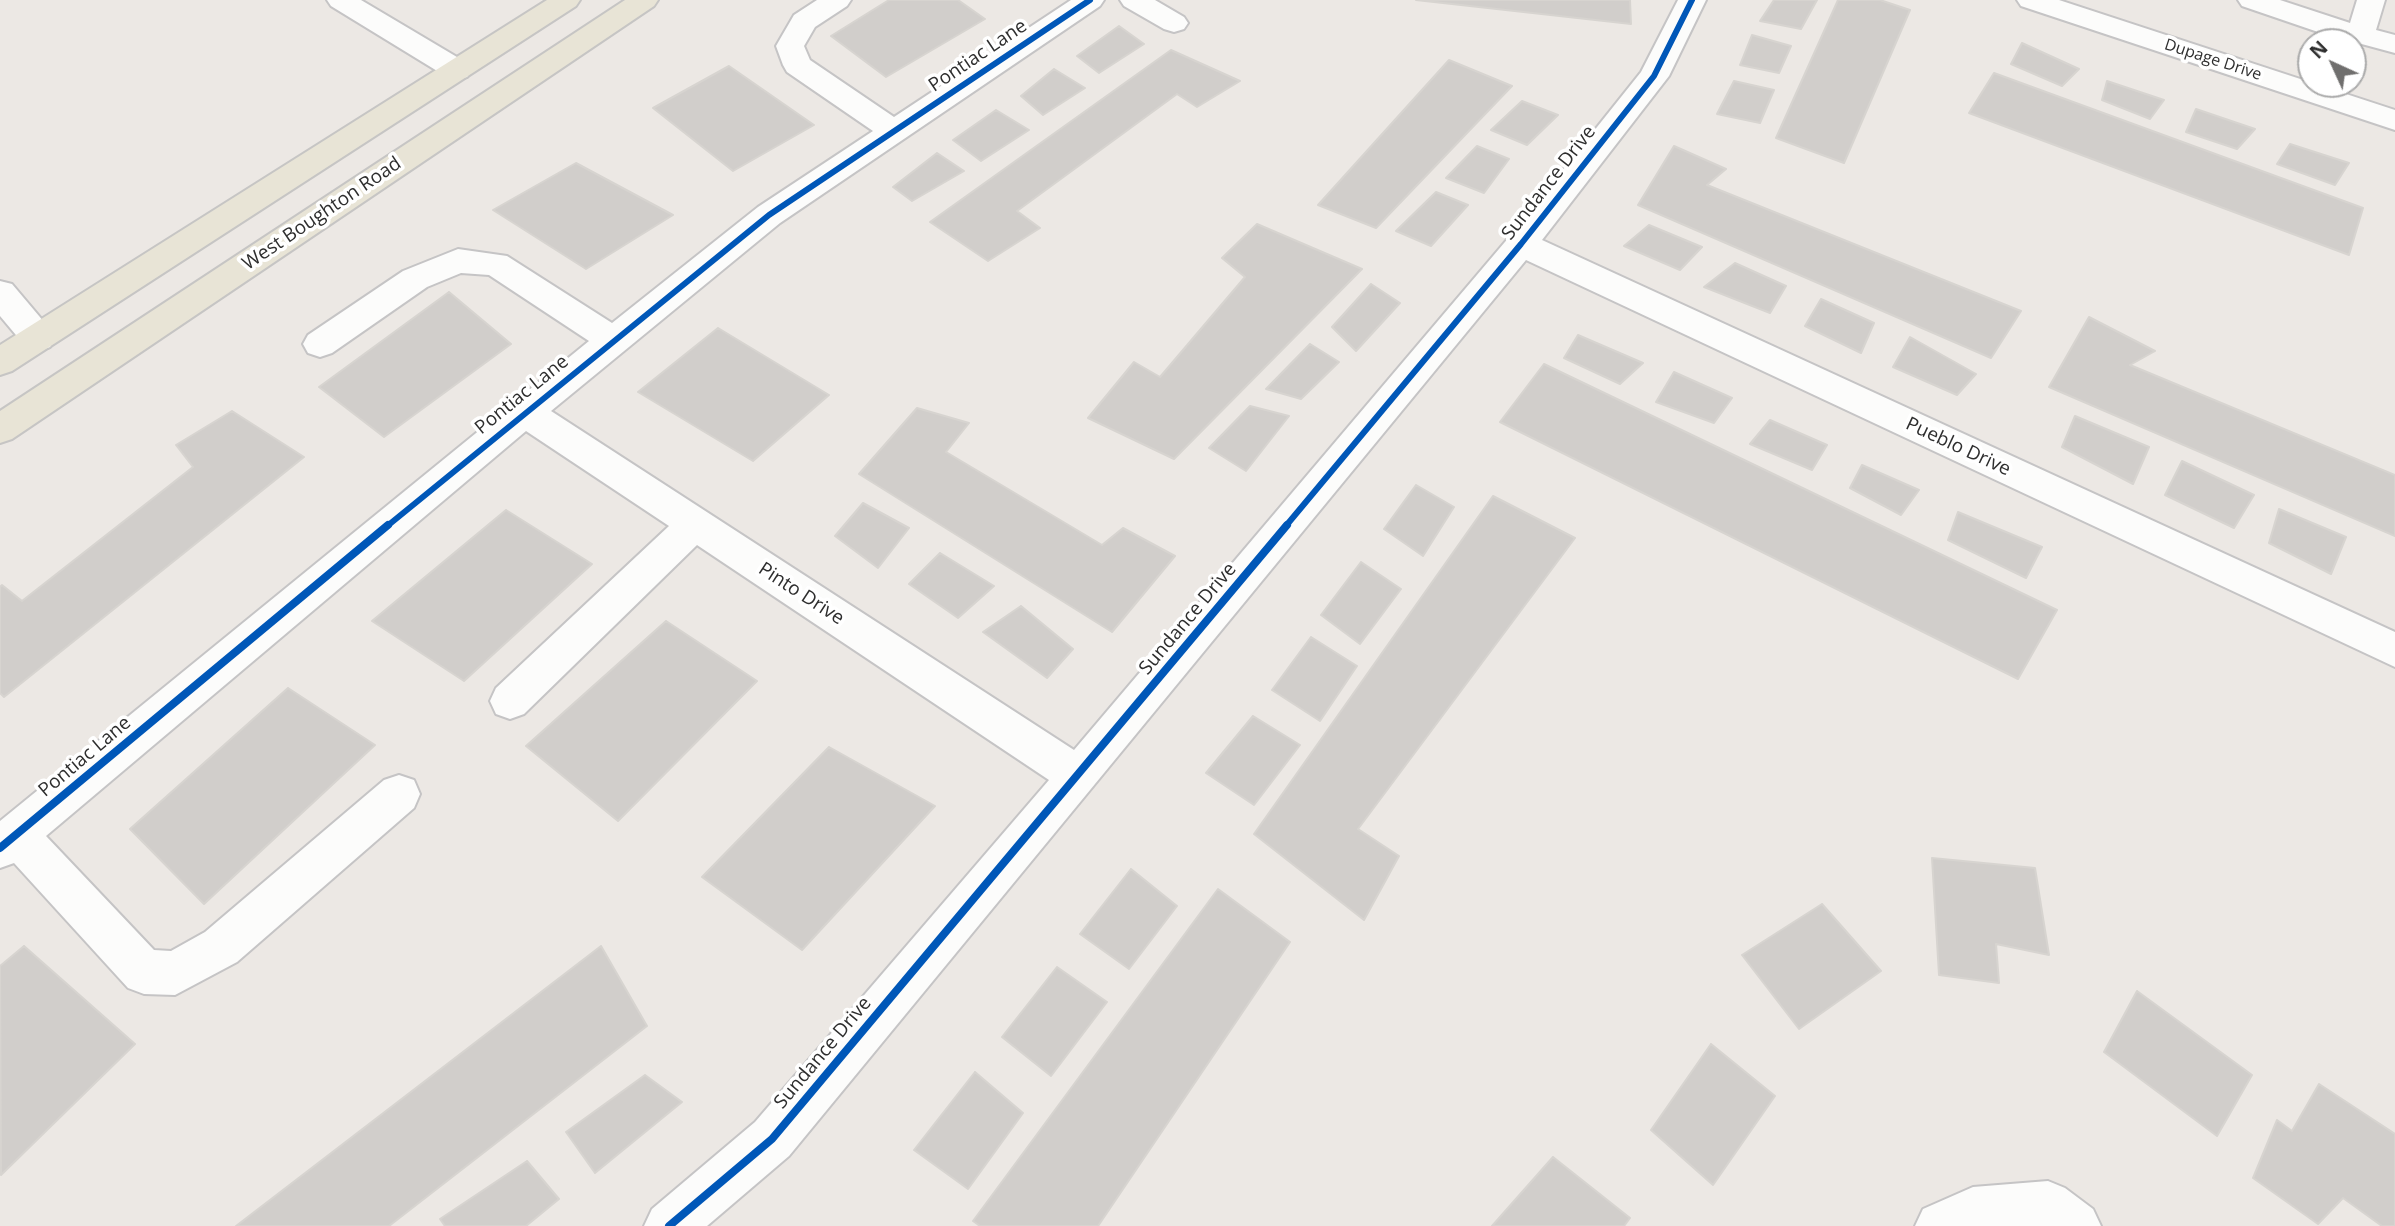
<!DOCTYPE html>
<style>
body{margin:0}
#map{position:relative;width:2395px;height:1226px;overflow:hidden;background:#ece8e4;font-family:"Open Sans",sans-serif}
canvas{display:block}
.north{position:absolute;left:2297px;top:28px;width:70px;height:70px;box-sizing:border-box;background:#fff;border:2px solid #ababab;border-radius:50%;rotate:315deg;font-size:19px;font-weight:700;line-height:28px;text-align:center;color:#2e2e2e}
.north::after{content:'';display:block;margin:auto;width:24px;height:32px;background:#706f6e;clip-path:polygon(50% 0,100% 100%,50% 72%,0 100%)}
</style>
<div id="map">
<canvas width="2395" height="1226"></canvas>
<div class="north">N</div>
</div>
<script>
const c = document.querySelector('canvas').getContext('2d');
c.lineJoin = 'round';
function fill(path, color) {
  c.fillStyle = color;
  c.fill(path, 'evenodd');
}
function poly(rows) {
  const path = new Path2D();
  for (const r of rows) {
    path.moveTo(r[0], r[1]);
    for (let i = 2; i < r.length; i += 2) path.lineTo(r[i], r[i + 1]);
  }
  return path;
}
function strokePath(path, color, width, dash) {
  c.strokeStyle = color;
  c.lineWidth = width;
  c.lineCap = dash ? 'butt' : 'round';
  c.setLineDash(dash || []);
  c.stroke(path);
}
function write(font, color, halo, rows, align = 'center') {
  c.font = font + ' "Open Sans",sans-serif';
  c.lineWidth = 7;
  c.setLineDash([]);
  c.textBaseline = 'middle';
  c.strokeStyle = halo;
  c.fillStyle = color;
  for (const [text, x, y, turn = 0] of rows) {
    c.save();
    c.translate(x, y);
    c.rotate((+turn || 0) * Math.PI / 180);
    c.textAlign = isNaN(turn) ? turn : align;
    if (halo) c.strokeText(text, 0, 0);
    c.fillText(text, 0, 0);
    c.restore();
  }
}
const building = poly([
 [889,0,958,0,985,19,886,77,831,36,889,0],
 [1416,0,1630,0,1631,24,1416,0],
 [1774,0,1817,0,1801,29,1760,21,1774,0],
 [1838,0,1880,0,1910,10,1844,163,1776,138,1838,0],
 [1119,26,1144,44,1099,73,1077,56,1119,26],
 [1752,35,1791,46,1779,73,1740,65,1752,35],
 [2022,43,2079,69,2062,86,2011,64,2022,43],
 [1171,50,1240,81,1197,107,1177,94,1017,211,1040,228,988,261,930,222,1171,50],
 [1449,60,1512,86,1376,228,1318,205,1449,60],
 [729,66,814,125,733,171,653,108,729,66],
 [1054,69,1085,88,1043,115,1021,96,1054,69],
 [1994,73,2363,208,2349,255,1969,113,1994,73],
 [1734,81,1774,90,1760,123,1717,114,1734,81],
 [2107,81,2164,100,2150,119,2102,100,2107,81],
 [1522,101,1558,115,1527,145,1491,130,1522,101],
 [2196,109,2255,129,2237,149,2186,132,2196,109],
 [996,110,1029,130,981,161,953,140,996,110],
 [2290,144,2349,163,2335,185,2277,164,2290,144],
 [1477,146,1509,159,1484,193,1446,178,1477,146],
 [1674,146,1726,169,1707,185,2021,311,1991,358,1638,205,1674,146],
 [937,153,964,171,912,201,893,187,937,153],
 [576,163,673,215,586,269,493,210,576,163],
 [1436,192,1468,205,1431,246,1396,231,1436,192],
 [1257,224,1362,269,1174,459,1088,418,1134,362,1160,377,1245,277,1222,258,1257,224],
 [1649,225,1702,247,1680,270,1624,246,1649,225],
 [1735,263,1786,286,1770,313,1704,287,1735,263],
 [1371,284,1400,303,1356,351,1332,327,1371,284],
 [449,292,511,344,384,437,319,387,449,292],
 [1821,299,1874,323,1861,353,1805,326,1821,299],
 [2089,317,2155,351,2130,365,2395,475,2395,536,2049,387,2089,317],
 [718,328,829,395,753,461,638,392,718,328],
 [1578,335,1643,363,1620,384,1564,358,1578,335],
 [1910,337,1976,374,1957,395,1893,367,1910,337],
 [1310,344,1339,362,1301,399,1266,389,1310,344],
 [1544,364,2057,610,2018,679,1500,422,1544,364],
 [1674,372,1732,398,1714,423,1656,402,1674,372],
 [1250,406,1289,416,1246,471,1209,448,1250,406],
 [917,408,969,423,946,452,1102,545,1123,528,1175,556,1112,632,859,474,917,408],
 [232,411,304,457,4,697,0,693,0,587,2,585,22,601,193,467,176,445,232,411],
 [2075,416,2149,447,2133,484,2062,447,2075,416],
 [1770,420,1827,445,1812,470,1750,444,1770,420],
 [2182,461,2254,495,2234,528,2165,495,2182,461],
 [1862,465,1919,490,1901,515,1850,488,1862,465],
 [1416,485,1454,507,1423,556,1384,529,1416,485],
 [1493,496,1575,538,1358,829,1399,856,1364,920,1254,834,1493,496],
 [863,503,909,528,878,568,835,536,863,503],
 [2279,509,2346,537,2331,574,2269,543,2279,509],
 [506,510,592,564,464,681,372,621,506,510],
 [1958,512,2042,547,2026,578,1948,540,1958,512],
 [940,553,994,586,958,618,909,584,940,553],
 [1361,562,1401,589,1360,644,1321,615,1361,562],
 [1021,606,1073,649,1047,678,983,632,1021,606],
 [666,621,757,681,618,821,526,746,666,621],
 [1311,637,1357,666,1320,721,1272,690,1311,637],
 [288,688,375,745,204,904,130,829,288,688],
 [1253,716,1300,745,1254,805,1206,773,1253,716],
 [829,747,935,806,802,950,702,877,829,747],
 [1932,858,2035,868,2049,955,1996,944,1999,983,1939,975,1932,858],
 [1131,869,1177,906,1129,969,1080,934,1131,869],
 [1218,889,1290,942,1098,1226,980,1226,973,1221,1218,889],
 [1822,904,1881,971,1799,1029,1742,955,1822,904],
 [24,946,135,1044,1,1175,0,966,24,946],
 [601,946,647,1026,389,1226,236,1226,601,946],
 [1057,967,1107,1002,1051,1076,1002,1037,1057,967],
 [2137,991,2252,1075,2217,1136,2104,1052,2137,991],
 [1711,1044,1775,1096,1713,1185,1651,1130,1711,1044],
 [975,1072,1023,1113,968,1189,914,1150,975,1072],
 [645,1075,682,1102,595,1173,566,1132,645,1075],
 [2319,1084,2395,1134,2395,1226,2382,1226,2343,1198,2318,1224,2253,1178,2277,1120,2292,1131,2319,1084],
 [1553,1157,1630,1218,1624,1226,1492,1226,1553,1157],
 [527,1161,559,1199,526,1226,445,1226,440,1219,527,1161]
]);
fill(building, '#d1cecb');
strokePath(building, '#d7d4d0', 2);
const minor = poly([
 [327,0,361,0,467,63,472,70,467,77,457,79,447,77,331,6,327,0],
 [817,0,851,0,847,6,815,27,804,46,810,60,894,117,1071,0,1104,0,1100,6,780,223,551,411,1074,750,1510,236,1641,72,1678,0,1706,0,1669,76,1542,240,2395,632,2395,667,1526,260,789,1156,707,1226,644,1226,652,1209,755,1122,1049,780,697,545,524,714,510,719,496,714,490,701,496,688,669,526,526,431,46,836,154,950,171,951,205,932,384,780,399,775,414,780,420,794,414,808,237,962,175,995,144,994,128,988,14,863,0,868,0,821,589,341,489,275,461,273,427,287,332,353,320,357,308,353,303,344,308,335,403,271,458,249,507,256,612,323,758,207,873,131,787,72,783,65,776,46,794,15,817,0],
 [1120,0,1155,0,1184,17,1188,23,1184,29,1174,32,1164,29,1124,6,1120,0],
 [2017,0,2059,0,2395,110,2395,130,2021,6,2017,0],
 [2238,0,2280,0,2350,23,2357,0,2385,0,2376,30,2395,35,2395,53,2321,33,2242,6,2238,0],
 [0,281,12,284,50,329,55,338,50,347,38,351,26,347,0,316,0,281],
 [2048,1181,2065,1188,2093,1209,2101,1226,1915,1226,1923,1209,1973,1187,2048,1181]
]);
const major = poly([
 [547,0,580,0,576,6,12,371,0,375,0,345,547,0],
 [625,0,658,0,654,6,12,439,0,443,0,411,625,0]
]);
strokePath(minor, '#c5c4c5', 4);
strokePath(major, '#c6c5c4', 4);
fill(minor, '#fcfcfb');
fill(major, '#e8e4d6');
strokePath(poly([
 [386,527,769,215,1090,0],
 [1285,527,1521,244,1654,76,1692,0]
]), '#0057b8', 6);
strokePath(poly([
 [0,848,388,525],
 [669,1226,772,1139,1287,525]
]), '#0057b8', 8);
write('16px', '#2e2e2e', '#fff', [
 ["Dupage Drive",2213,60,18]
]);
write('19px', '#2e2e2e', '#fff', [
 ["Pontiac Lane",978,56,-34],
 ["Sundance Drive",1549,183,-52],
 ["West Boughton Road",322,214,-34],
 ["Pontiac Lane",522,395,-39],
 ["Pueblo Drive",1958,447,25],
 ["Pinto Drive",801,594,33],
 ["Sundance Drive",1188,619,-50],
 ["Pontiac Lane",85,757,-40],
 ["Sundance Drive",823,1053,-50]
]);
</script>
